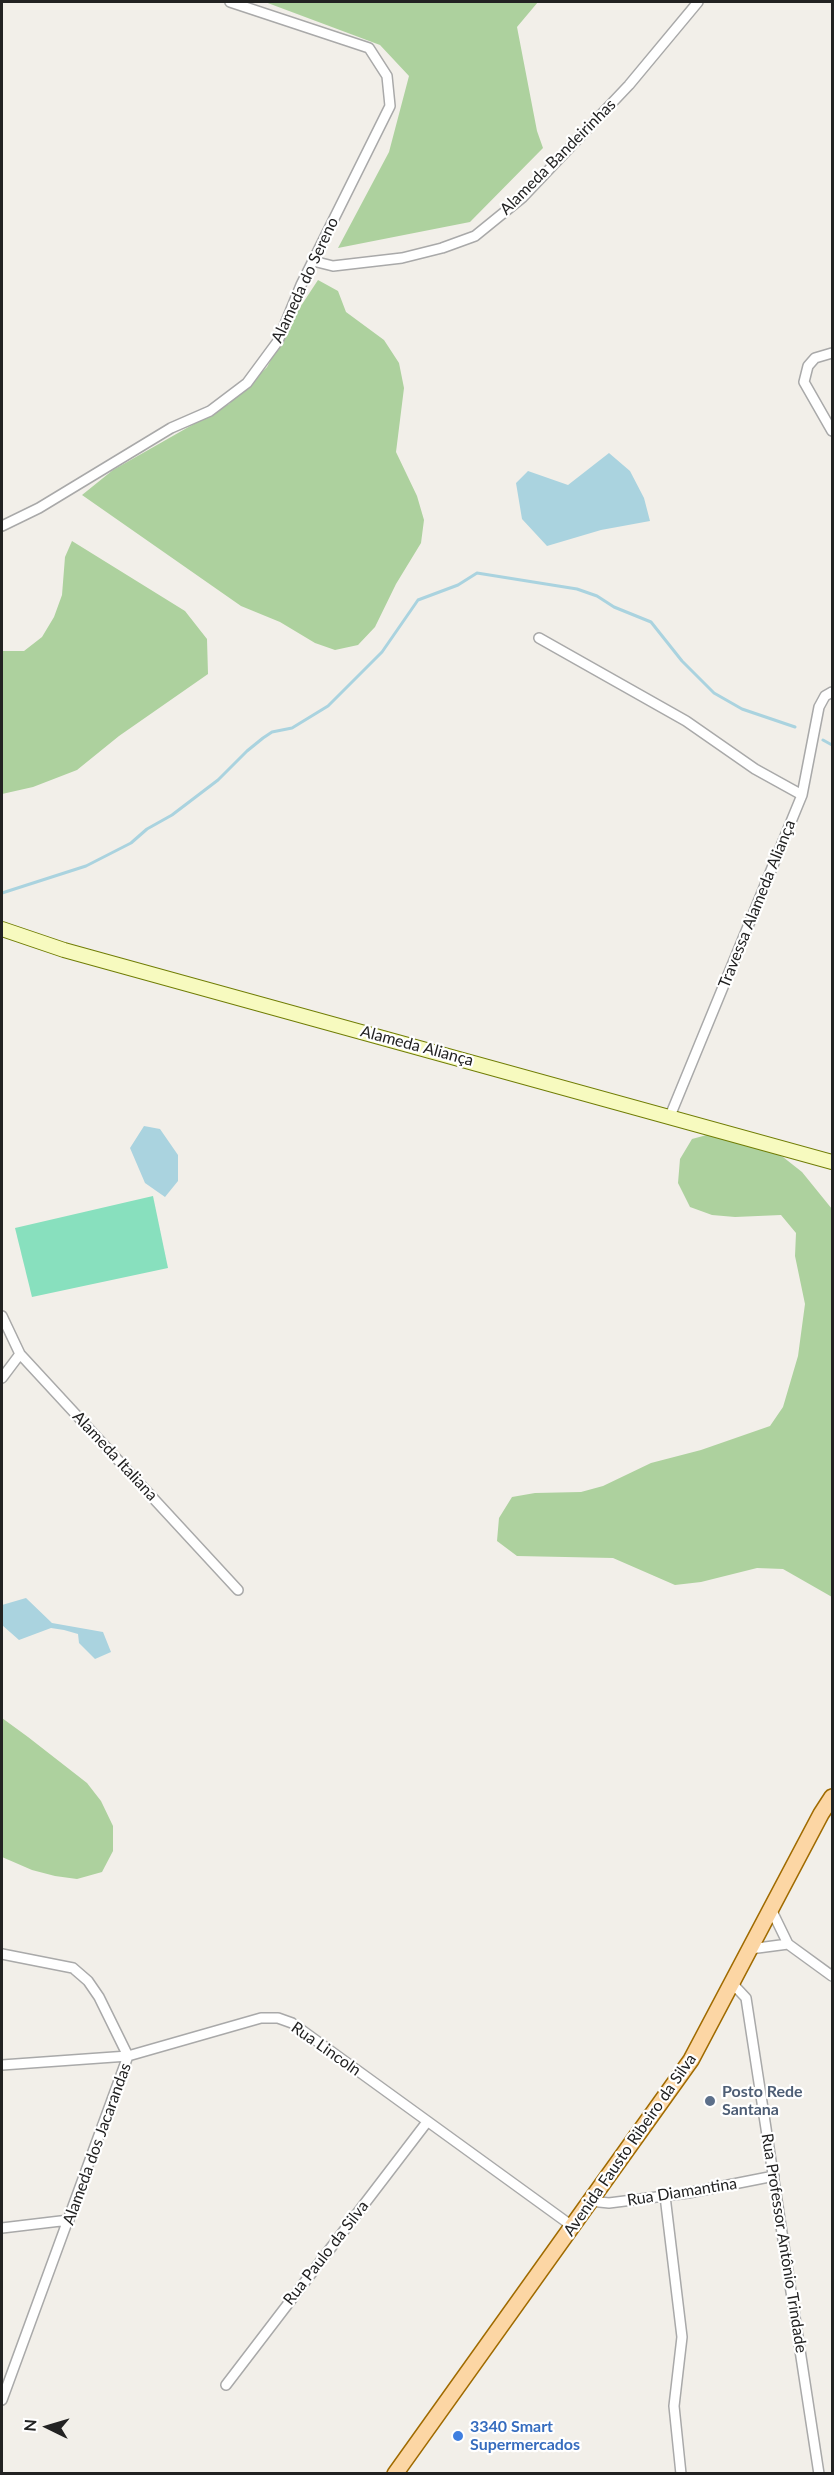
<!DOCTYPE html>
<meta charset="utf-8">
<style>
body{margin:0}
#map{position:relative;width:834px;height:2475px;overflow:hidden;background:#f2efe9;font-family:Lato,sans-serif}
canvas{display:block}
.frame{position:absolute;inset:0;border:3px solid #222;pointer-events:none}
.north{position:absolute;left:18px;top:2397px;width:60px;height:60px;-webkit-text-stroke:4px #fff;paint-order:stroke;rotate:275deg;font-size:16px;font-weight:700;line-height:24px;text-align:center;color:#222}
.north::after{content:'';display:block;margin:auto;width:21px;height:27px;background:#222;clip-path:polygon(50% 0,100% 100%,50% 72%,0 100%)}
</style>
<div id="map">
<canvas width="834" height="2475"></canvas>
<div class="frame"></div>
<div class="north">N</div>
</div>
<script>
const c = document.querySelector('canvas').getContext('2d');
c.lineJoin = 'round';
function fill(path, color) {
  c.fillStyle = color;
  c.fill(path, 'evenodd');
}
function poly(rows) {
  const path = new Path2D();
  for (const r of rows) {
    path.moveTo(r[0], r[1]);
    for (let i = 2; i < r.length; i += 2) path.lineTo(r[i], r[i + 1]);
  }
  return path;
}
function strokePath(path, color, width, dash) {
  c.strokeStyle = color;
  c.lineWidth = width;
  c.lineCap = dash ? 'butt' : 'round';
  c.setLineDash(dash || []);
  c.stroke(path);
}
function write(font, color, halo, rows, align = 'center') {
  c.font = font + ' Lato,sans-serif';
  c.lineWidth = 4.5;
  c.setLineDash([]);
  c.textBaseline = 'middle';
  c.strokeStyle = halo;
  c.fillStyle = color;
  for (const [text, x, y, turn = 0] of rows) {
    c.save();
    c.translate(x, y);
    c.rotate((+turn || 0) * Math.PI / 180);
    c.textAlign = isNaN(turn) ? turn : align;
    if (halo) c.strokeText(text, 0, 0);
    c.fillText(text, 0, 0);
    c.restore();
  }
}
fill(poly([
 [265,2,538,2,517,27,537,131,543,148,470,222,338,248,389,152,409,76,380,45],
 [318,280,338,291,346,312,384,340,399,363,404,388,396,452,417,496,424,520,421,543,396,584,375,627,358,645,335,650,315,643,280,622,241,606,82,495,113,470,229,404,267,367,297,312],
 [72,541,185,611,207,639,208,674,119,736,77,770,33,787,2,794,2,651,24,651,42,637,54,617,62,595,65,557],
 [714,1133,763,1147,783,1157,802,1172,832,1209,832,1597,783,1569,757,1568,701,1582,675,1585,613,1558,517,1556,497,1541,499,1518,512,1497,535,1493,581,1492,603,1486,651,1463,701,1450,770,1426,783,1407,798,1356,805,1304,795,1256,796,1233,781,1215,735,1217,712,1215,690,1207,678,1183,680,1159,692,1139],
 [2,1718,28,1737,87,1783,101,1801,113,1826,113,1851,102,1872,77,1879,55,1876,32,1870,2,1857]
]), '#add19e');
fill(poly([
 [153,1196,168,1268,32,1297,15,1228]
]), '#88e0be');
fill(poly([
 [609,453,630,471,644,498,650,521,601,530,547,546,522,519,516,483,528,471,568,485],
 [144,1126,160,1129,178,1155,178,1181,165,1197,145,1183,130,1148],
 [26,1598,52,1623,103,1632,111,1652,95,1659,79,1643,78,1634,64,1630,51,1628,19,1640,2,1625,2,1605]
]), '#aad3df');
strokePath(poly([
 [823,740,832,745],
 [2,893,86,866,131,843,147,829,172,815,218,780,247,751,263,738,272,732,292,728,328,706,382,652,418,600,458,585,477,573,577,589,597,596,614,607,651,622,682,661,714,693,742,709,795,727]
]), '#aad3df', 3);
const street = poly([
 [313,261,333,266,402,258,442,248,475,236,523,197,629,85,698,2],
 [832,353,815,358,808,366,804,382,832,431],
 [2,526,39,508,171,428,210,411,247,383,278,341,301,285,390,106,387,76,369,48,230,2],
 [539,638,686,721,755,769,802,795],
 [670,1116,802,795,819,707,825,696,832,692],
 [2,1316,20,1354,238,1590],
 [2,1378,20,1354],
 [771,1909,788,1944,832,1976],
 [750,1949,788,1944],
 [2,1954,73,1968,88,1981,99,1997,128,2056,2,2400],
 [732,1983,746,1998,819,2474],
 [2,2065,128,2056,261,2018,278,2018,292,2023,572,2226],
 [665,2196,682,2337,674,2406,681,2474],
 [590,2201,609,2203,688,2193,774,2176],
 [2,2228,69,2220],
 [226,2385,427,2122]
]);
const secondary = poly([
 [2,929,64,950,832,1162]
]);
const primary = poly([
 [395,2474,691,2060,821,1814,832,1797]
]);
strokePath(street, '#a9a9a9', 12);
strokePath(secondary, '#707d05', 16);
strokePath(primary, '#a06b00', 18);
strokePath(street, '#fff', 9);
strokePath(secondary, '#f7fabf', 14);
strokePath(primary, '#fcd6a4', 15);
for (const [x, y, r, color] of [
 [710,2101,6,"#5c6f8a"],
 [458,2436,6,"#3f7fe0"]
]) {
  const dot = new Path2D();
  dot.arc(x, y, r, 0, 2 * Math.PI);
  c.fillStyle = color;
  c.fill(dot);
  strokePath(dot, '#fff', 2);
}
write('16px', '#222', '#fff', [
 ["Alameda Bandeirinhas",558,157,-45],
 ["Alameda do Sereno",305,280,-65],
 ["Travessa Alameda Aliança",757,904,-68],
 ["Alameda Aliança",417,1046,15],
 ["Alameda Italiana",115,1456,47],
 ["Rua Lincoln",326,2049,35],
 ["Alameda dos Jacarandas",97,2144,-70],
 ["Avenida Fausto Ribeiro da Silva",630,2145,-55],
 ["Rua Diamantina",682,2192,-9],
 ["Rua Professor Antônio Trindade",784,2243,81],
 ["Rua Paulo da Silva",326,2253,-52]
]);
write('bold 16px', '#4e5e75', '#fff', [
 ["Posto Rede",722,2092],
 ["Santana",722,2110]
], 'left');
write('bold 16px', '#366cbe', '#fff', [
 ["3340 Smart",470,2427],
 ["Supermercados",470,2445]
], 'left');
</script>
